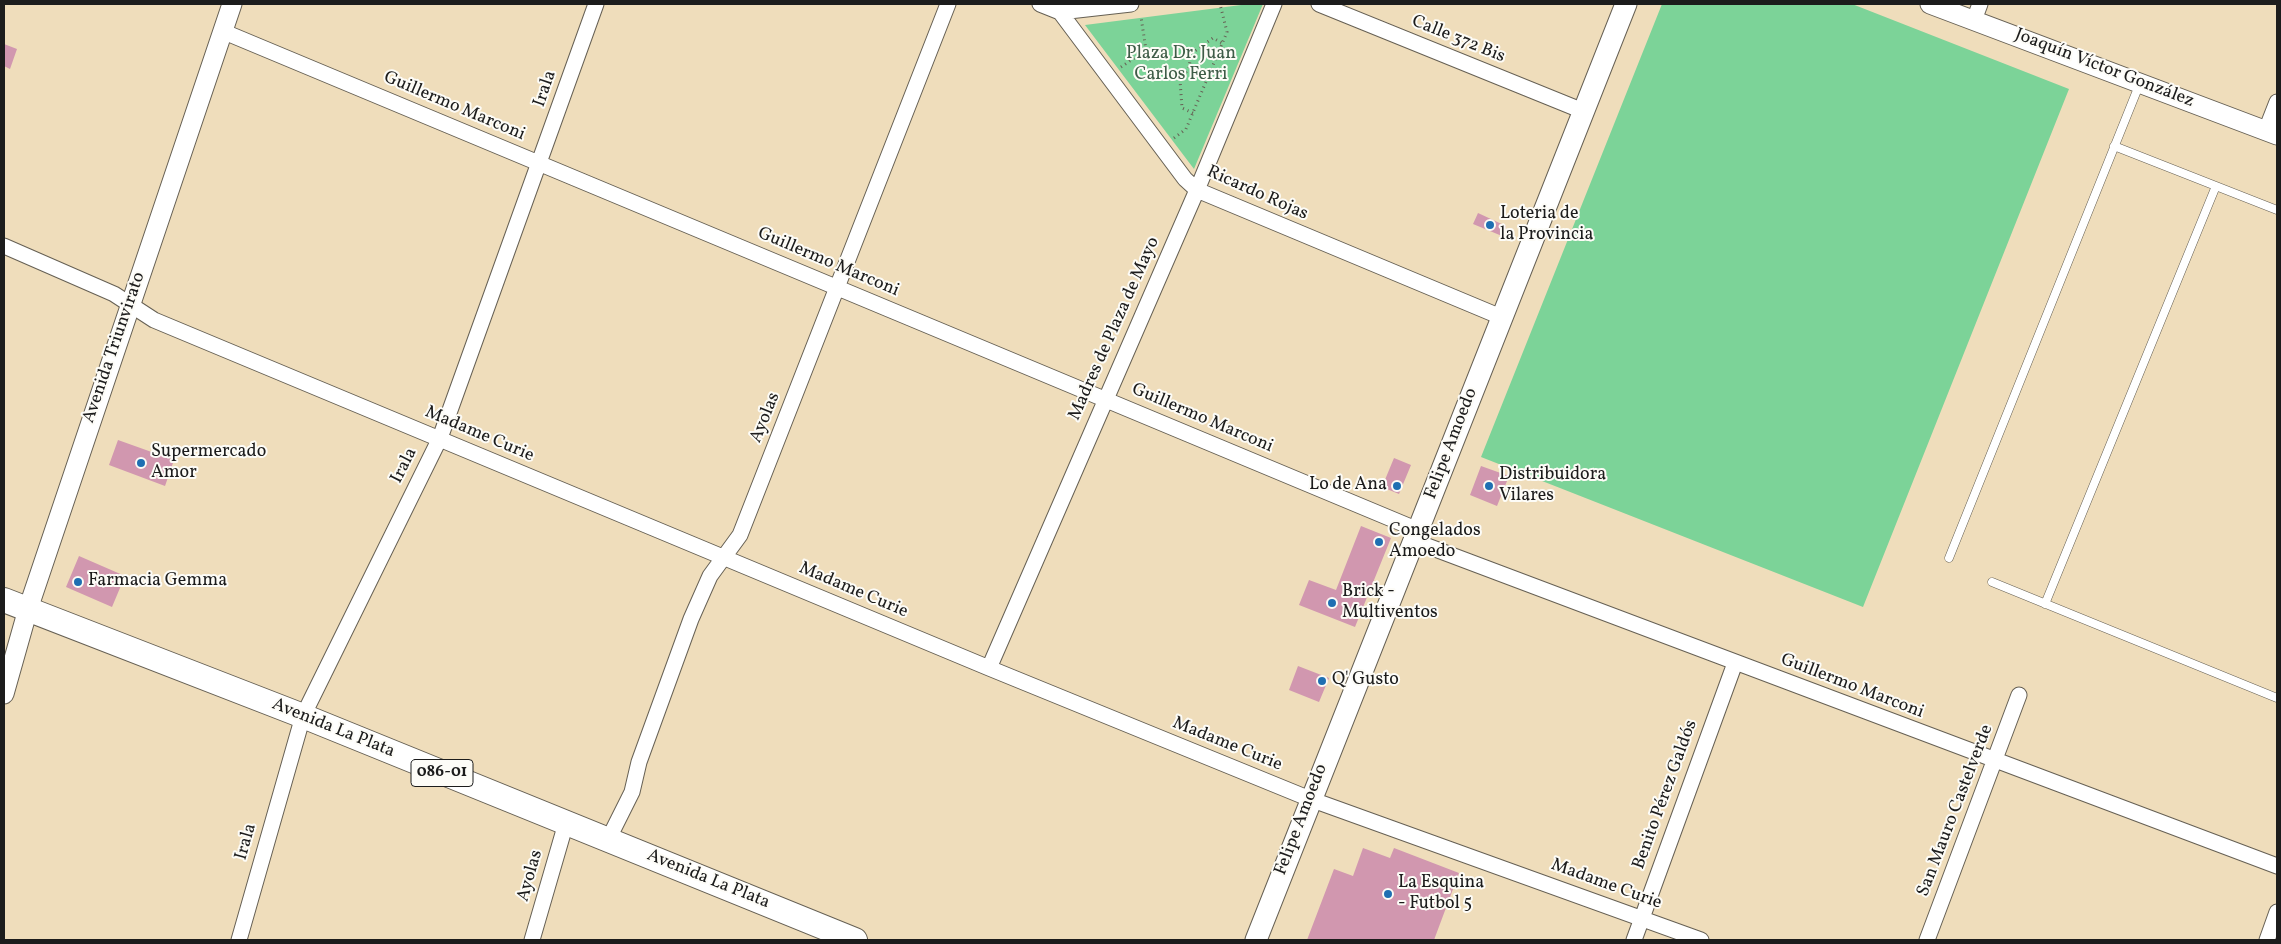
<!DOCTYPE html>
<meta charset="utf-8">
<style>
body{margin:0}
#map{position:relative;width:2281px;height:944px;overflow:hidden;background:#efddbb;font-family:Vollkorn,serif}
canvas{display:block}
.frame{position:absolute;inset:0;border:5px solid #1c1c1c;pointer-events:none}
</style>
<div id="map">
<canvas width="2281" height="944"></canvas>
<div class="frame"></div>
</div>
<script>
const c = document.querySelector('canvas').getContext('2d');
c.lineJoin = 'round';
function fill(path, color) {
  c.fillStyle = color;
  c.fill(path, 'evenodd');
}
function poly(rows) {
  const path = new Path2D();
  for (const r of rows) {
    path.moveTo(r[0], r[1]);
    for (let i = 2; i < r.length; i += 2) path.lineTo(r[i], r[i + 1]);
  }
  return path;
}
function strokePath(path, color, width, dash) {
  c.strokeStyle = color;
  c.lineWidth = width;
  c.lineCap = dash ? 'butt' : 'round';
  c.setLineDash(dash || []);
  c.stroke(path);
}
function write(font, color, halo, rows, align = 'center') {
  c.font = font + ' Vollkorn,serif';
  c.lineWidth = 4;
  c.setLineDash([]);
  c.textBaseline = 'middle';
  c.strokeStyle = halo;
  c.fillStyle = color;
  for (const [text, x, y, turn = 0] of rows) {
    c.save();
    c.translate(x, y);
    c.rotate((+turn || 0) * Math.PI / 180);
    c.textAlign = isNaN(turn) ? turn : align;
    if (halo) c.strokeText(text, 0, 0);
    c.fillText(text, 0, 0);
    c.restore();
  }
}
fill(poly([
 [1249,4,1263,4,1194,169,1085,25],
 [1662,4,1852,4,2069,89,1863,607,1481,457]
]), '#7cd398');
fill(poly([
 [4,44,17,49,10,69,4,66],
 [1478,213,1506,226,1502,236,1473,224],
 [118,440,174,460,165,486,109,465],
 [1394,458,1411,465,1399,494,1382,487],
 [1481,466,1509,476,1497,506,1470,495],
 [1361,526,1391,538,1355,627,1299,605,1309,580,1336,590],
 [79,556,125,576,112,607,66,587],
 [1298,666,1329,678,1319,702,1289,690],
 [1363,848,1390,858,1394,848,1459,873,1434,940,1307,940,1334,869,1353,876]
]), '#d197af');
const service = poly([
 [2114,146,2277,210],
 [1949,558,2140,83],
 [1992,582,2277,698],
 [2045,604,2216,186]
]);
const minor = poly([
 [1040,4,1060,12,1185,179,1197,190,1501,317],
 [1319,4,1583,111],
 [1060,12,1131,4],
 [1974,20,1980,4],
 [222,31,1418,530],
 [2266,130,2277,102],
 [4,246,114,294,154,320,989,668,1310,799,1701,940],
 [1414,541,2277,866],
 [989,668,1197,190,1274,4],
 [608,840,632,792,639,762,691,619,710,576,740,535,948,4],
 [239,940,303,716,440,438,596,4],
 [532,940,566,823],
 [1634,940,1735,663],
 [1927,940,2019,695],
 [2267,940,2277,912]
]);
const tertiary = poly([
 [1930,4,2277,135],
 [4,694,28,609,232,4]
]);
const secondary = poly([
 [1256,940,1626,4]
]);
const primary = poly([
 [4,600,303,716,855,940]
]);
strokePath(service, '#666054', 9);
strokePath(minor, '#666054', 17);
strokePath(tertiary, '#666054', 21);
strokePath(secondary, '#666054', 23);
strokePath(primary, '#666054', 26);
strokePath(poly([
 [1146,50,1160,56],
 [1121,67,1146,50,1141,17],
 [1193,113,1182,108,1180,80,1189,68,1191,54,1213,38,1222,43],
 [1174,138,1186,129,1227,32,1220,4]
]), '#666054', 3, [1, 4]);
strokePath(service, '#fff', 8);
strokePath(minor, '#fff', 15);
strokePath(tertiary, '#fff', 19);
strokePath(secondary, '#fff', 21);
strokePath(primary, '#fff', 24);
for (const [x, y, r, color] of [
 [1490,225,5,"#1f6fb2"],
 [141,463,5,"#1f6fb2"],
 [1397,486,5,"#1f6fb2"],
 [1489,486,5,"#1f6fb2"],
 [1379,542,5,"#1f6fb2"],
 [78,582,5,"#1f6fb2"],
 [1332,603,5,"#1f6fb2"],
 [1322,681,5,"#1f6fb2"],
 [1388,894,5,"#1f6fb2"]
]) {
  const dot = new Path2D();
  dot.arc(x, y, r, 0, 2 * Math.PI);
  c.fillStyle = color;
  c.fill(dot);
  strokePath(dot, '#fdfcf7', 2);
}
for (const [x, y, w] of [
 [442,773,62]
]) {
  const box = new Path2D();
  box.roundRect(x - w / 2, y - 13.5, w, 27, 4);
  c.fillStyle = '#fdfcf7';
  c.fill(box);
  strokePath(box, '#1c1c1c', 1);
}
write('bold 16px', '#1c1c1c', null, [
 ["086-01",442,773]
]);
write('18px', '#1c1c1c', '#fdfcf7', [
 ["Calle 372 Bis",1458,40,22],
 ["Joaquín Víctor González",2104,69,21],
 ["Irala",546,89,-71],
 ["Guillermo Marconi",454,107,23],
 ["Ricardo Rojas",1257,194,24],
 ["Guillermo Marconi",828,263,23],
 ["Madres de Plaza de Mayo",1115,329,-66],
 ["Avenida Triunvirato",115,348,-71],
 ["Ayolas",766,418,-68],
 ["Guillermo Marconi",1202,419,23],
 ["Madame Curie",479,435,23],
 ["Felipe Amoedo",1452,444,-69],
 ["Irala",405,466,-63],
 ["Madame Curie",853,591,23],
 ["Guillermo Marconi",1852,687,21],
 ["Avenida La Plata",333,729,22],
 ["Madame Curie",1227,745,22],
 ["Benito Pérez Galdós",1666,795,-70],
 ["San Mauro Castelverde",1956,811,-69],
 ["Felipe Amoedo",1302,820,-69],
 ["Irala",247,842,-74],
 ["Ayolas",531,876,-74],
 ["Avenida La Plata",708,880,22],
 ["Madame Curie",1606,885,20]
]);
write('18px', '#3e5c47', '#fdfcf7', [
 ["Plaza Dr. Juan",1181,55],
 ["Carlos Ferri",1181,76]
]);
write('18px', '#1c1c1c', '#fdfcf7', [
 ["Loteria de",1500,215],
 ["la Provincia",1500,236],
 ["Supermercado",151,453],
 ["Amor",151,474],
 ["Distribuidora",1499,476],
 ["Vilares",1499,497],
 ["Lo de Ana",1387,486,"right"],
 ["Congelados",1389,532],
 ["Amoedo",1389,553],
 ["Farmacia Gemma",88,582],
 ["Brick -",1342,593],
 ["Multiventos",1342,614],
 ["Q' Gusto",1332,681],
 ["La Esquina",1398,884],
 ["- Futbol 5",1398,905]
], 'left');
</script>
